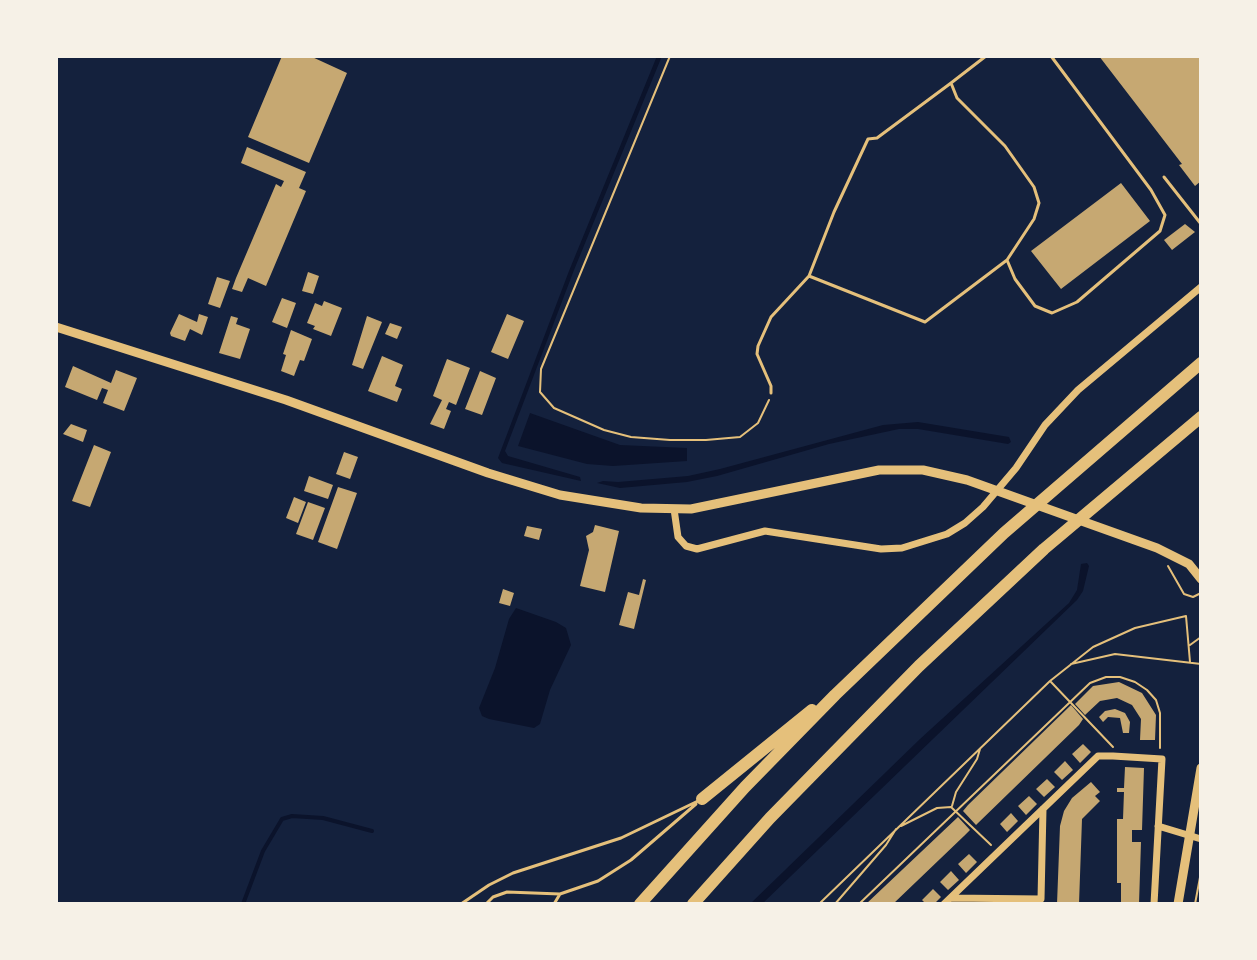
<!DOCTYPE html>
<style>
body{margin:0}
#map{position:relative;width:1257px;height:960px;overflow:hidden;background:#14213d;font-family:Arial,sans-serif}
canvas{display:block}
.frame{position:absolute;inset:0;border:58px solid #f6f1e7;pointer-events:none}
</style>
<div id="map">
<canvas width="1257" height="960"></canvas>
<div class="frame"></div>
</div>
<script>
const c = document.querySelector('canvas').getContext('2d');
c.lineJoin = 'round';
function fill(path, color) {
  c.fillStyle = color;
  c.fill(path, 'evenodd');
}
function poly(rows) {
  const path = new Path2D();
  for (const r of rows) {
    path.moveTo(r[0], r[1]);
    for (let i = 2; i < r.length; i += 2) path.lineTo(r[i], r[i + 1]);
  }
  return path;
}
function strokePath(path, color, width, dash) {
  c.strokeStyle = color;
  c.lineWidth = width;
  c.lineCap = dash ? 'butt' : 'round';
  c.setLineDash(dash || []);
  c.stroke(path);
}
fill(poly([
 [657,56,662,56,574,270,505,451,508,456,580,477,581,481,502,463,498,458,569,271],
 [530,413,620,445,687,448,687,461,613,466,587,464,518,446],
 [918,422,1009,437,1011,442,1008,444,918,429,899,429,829,444,717,476,687,482,620,488,597,483,603,481,618,482,688,476,720,469,883,425],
 [1087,563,1089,566,1083,591,1077,600,762,904,750,904,920,739,1069,603,1077,590,1081,564],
 [516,608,556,622,566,628,571,645,550,690,540,724,534,728,489,719,482,716,479,708,495,668,509,619]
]), '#0b132b');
strokePath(poly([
 [243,904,263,851,282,819,292,816,323,818,372,831]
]), '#0b132b', 4);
fill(poly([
 [282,56,310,56,347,73,309,163,248,137],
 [1099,56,1201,56,1201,181,1195,186,1179,165,1182,164],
 [247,147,306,172,299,188,306,191,266,286,248,278,242,292,232,289,236,278,276,184,281,187,284,181,241,163],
 [1121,183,1150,221,1061,289,1031,251],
 [1185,224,1195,232,1172,250,1164,240],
 [308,272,319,276,313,294,302,291],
 [217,277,230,281,220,308,208,304],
 [282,298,296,303,287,328,272,322],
 [324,301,342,308,331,336,313,329,315,326,307,323,315,303,322,306],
 [179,314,197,322,199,314,208,317,202,335,190,329,185,341,171,336,170,333],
 [507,314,524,321,508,359,491,352],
 [231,316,238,318,236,324,250,329,240,359,219,353],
 [367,316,382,322,363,369,352,365],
 [390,323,402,327,397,339,385,334],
 [291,330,312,339,304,361,300,360,294,376,281,371,286,355,283,354],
 [382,356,403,365,395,386,402,389,397,402,368,391],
 [447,359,470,368,456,405,449,402,446,409,451,411,444,429,430,424,442,400,433,396],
 [73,366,111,383,116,370,137,378,124,411,103,403,108,390,102,388,97,400,65,387],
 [480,371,496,378,482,415,465,409],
 [71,424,87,430,83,442,63,434],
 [94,445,111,452,90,507,72,501],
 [344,452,358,457,350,479,336,474],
 [309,476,333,485,328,499,304,491],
 [338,487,357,493,337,549,318,542],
 [294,497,306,502,298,523,286,518],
 [308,502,325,508,313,540,296,534],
 [595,525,619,531,605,592,580,586,589,550,586,536,593,532],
 [527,526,542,529,539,540,524,536],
 [643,579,646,580,634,629,619,625,628,592,639,595],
 [503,589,514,593,510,606,499,603],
 [1119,682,1142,693,1156,715,1155,740,1140,740,1141,719,1132,705,1117,698,1100,701,1085,715,1075,704,1093,686],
 [1071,705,1083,719,1079,725,976,825,963,811,968,805],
 [1115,709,1125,713,1130,722,1129,733,1123,733,1120,718,1108,717,1103,722,1099,717,1105,711],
 [1083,744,1091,752,1080,763,1072,754],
 [1065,761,1073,770,1062,780,1054,772],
 [1125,767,1144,768,1142,830,1132,830,1132,842,1141,842,1139,904,1121,904,1121,883,1117,883,1117,819,1123,819,1124,792,1117,792,1117,788,1124,788],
 [1047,779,1055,787,1044,797,1036,789],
 [1091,782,1100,792,1095,796,1100,801,1082,819,1079,904,1057,904,1060,826,1064,811,1072,798],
 [1029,796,1037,804,1026,815,1018,806],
 [1011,813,1018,821,1007,832,1000,824],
 [958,817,970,830,964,836,893,904,866,904],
 [969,854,977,862,966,873,958,864],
 [951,871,959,880,948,890,940,882],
 [933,889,941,897,934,904,926,904,922,900]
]), '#c6a872');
strokePath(poly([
 [670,56,541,369,540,392,554,408,604,430,631,437,670,440,706,440,740,437,758,423,769,400],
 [1168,566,1184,594,1193,597,1201,593],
 [1190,645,1201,637],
 [1071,664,1115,654,1201,664],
 [1051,682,1113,747],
 [952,806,956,792,977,759,980,749],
 [901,826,937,808,951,807,991,845],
 [819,904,1050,681,1093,647,1135,628,1186,616,1190,662],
 [835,904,886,845,896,829],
 [859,904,1090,683,1106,677,1120,677,1135,682,1147,690,1156,700,1160,713,1160,748],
 [1195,904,1201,872]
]), '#e5c07b', 2);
strokePath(poly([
 [986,56,951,83,957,98,1005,146,1034,187,1039,203,1034,219,1007,260,1015,279,1035,306,1052,313,1077,302,1160,231,1165,215,1151,190,1051,56],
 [1164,177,1201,224],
 [809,276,925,322,1007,260],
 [771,393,771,386,757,354,758,346,771,317,809,276,834,212,868,139,877,138,951,83],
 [461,904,489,885,513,873,621,838,698,801],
 [486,904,493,897,507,892,560,894,598,881,631,860,696,804],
 [554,904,560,894]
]), '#e5c07b', 3);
strokePath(poly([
 [674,509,678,537,686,546,697,549,765,531,881,549,902,548,947,534,965,523,983,507,1016,468,1045,425,1078,390,1201,287],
 [1158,826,1201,839],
 [951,898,1041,899,1043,809],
 [944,904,1098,756,1113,756,1162,759,1154,904]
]), '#e5c07b', 7);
strokePath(poly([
 [56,327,286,400,488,473,560,495,641,508,691,509,879,470,923,470,967,480,1157,548,1189,564,1201,579],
 [1178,904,1201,768]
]), '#e5c07b', 9);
strokePath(poly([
 [702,799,812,710],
 [640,904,745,787,835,695,1004,533,1201,363],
 [693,904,770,818,919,666,1044,549,1201,417]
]), '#e5c07b', 12);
</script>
